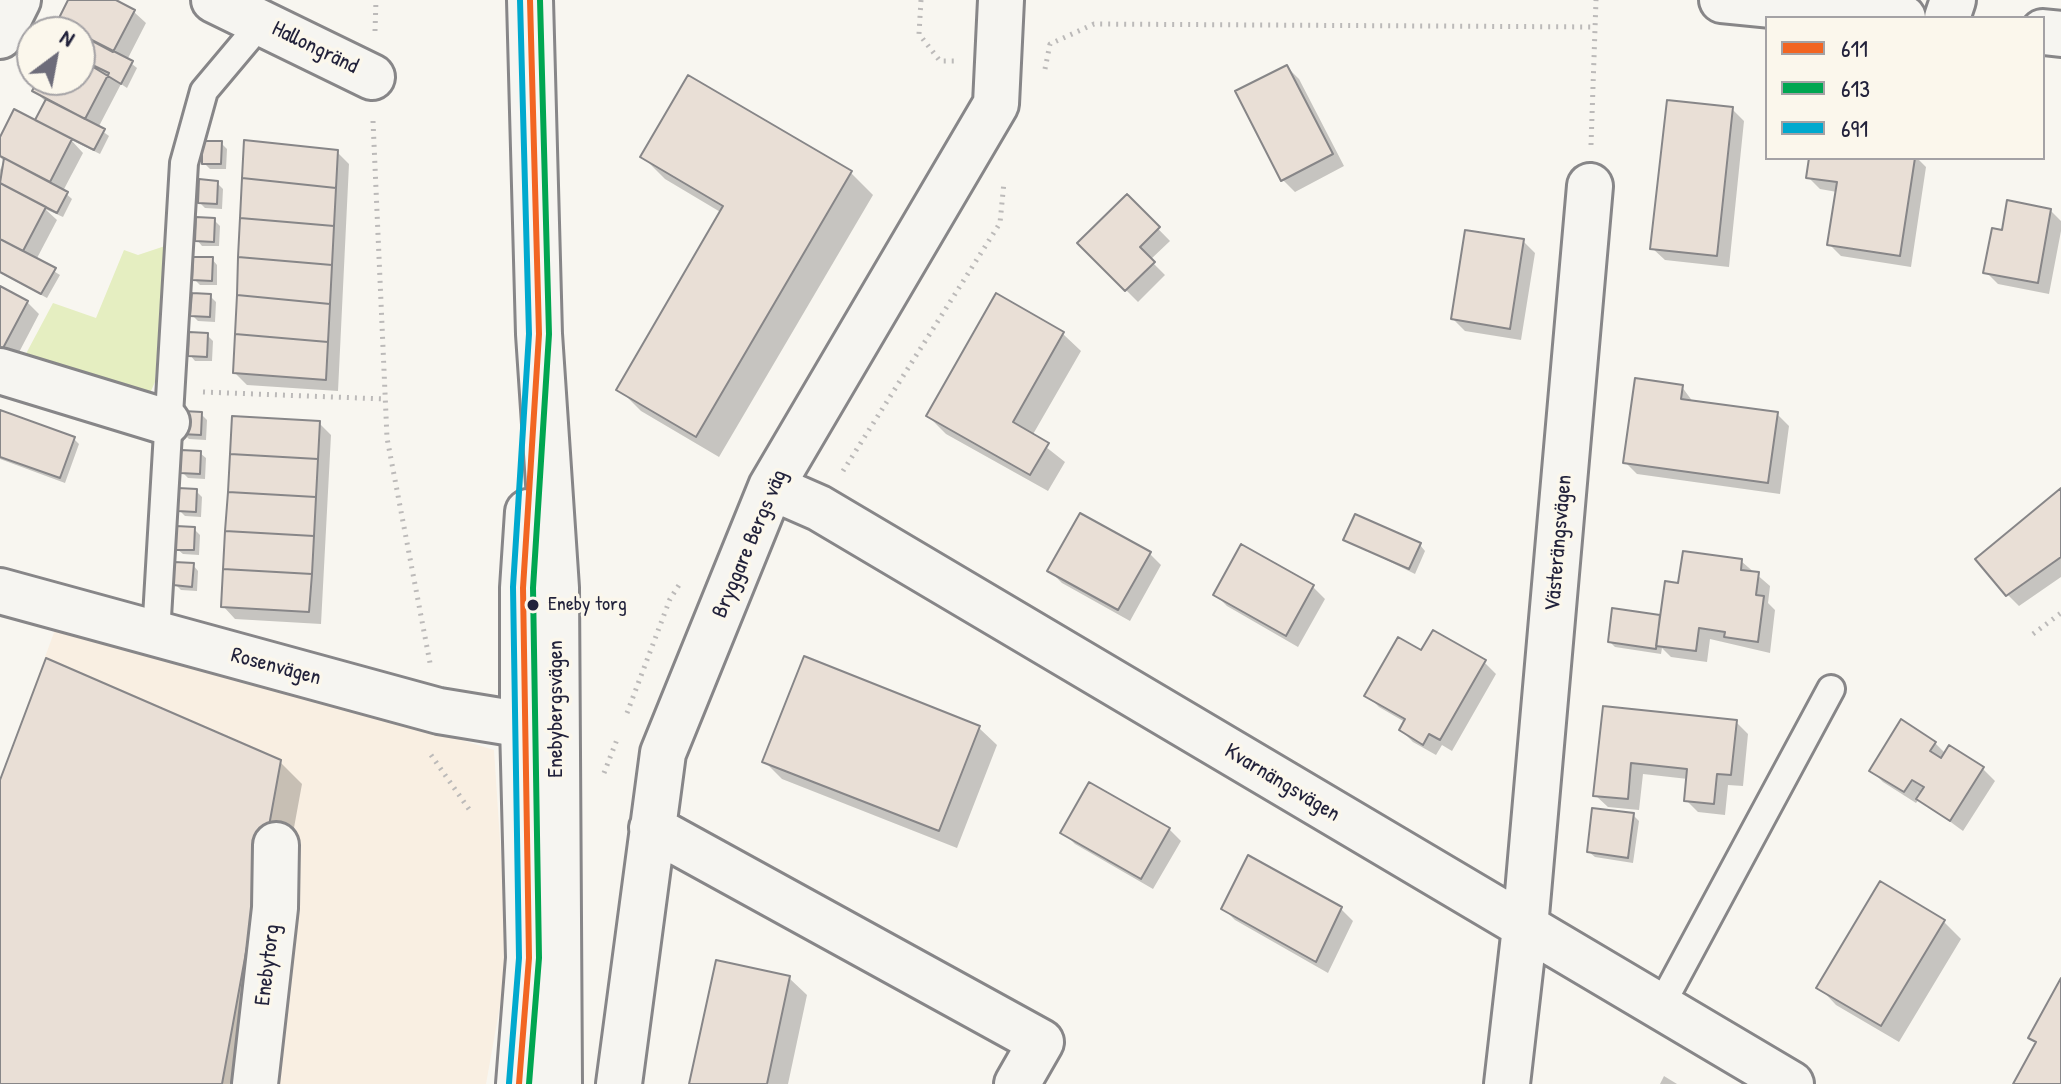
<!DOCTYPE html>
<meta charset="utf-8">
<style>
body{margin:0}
#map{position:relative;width:2061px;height:1084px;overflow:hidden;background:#f8f6f0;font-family:"Patrick Hand",sans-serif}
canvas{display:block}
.legend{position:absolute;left:1765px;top:16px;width:280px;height:144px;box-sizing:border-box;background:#fbf7ec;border:2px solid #a4a2a5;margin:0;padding:10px 14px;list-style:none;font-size:24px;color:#22223b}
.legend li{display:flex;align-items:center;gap:16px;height:40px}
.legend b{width:40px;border:2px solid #a4a2a5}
.north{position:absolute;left:16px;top:16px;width:80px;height:80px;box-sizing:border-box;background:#fbf7ec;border:2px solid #a4a2a5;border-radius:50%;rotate:32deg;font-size:22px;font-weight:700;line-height:32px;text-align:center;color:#22223b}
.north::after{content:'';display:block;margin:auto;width:28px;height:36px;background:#6d6c7a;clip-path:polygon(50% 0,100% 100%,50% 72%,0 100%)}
</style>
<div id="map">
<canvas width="2061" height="1084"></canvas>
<ul class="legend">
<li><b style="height:10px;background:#f26522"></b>611</li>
<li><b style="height:10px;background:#00a651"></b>613</li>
<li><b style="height:10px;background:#00a9ce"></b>691</li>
</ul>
<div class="north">N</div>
</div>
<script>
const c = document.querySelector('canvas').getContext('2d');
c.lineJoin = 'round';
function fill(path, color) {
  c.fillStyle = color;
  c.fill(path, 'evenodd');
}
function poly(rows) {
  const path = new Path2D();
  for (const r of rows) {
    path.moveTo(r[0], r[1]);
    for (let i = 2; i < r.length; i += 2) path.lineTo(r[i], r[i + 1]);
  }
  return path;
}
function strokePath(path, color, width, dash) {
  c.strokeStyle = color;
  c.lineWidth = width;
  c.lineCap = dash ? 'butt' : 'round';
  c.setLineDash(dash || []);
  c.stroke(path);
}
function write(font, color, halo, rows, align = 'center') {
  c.font = font + ' "Patrick Hand",sans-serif';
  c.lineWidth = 7;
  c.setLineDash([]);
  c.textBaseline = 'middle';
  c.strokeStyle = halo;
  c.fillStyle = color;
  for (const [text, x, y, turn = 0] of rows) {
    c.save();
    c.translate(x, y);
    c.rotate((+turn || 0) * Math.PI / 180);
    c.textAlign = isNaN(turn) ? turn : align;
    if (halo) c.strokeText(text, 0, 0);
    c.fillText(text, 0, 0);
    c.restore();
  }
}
fill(poly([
 [60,616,494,750,508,961,486,1084,0,1084,0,780]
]), '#f9efe2');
fill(poly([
 [165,246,155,382,146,402,20,365,53,303,96,318,124,250,138,255]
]), '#e5eec1');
fill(poly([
 [70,0,112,0,134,12,146,23,127,60,137,68,127,88,121,84,98,128,109,136,100,154,71,140,83,153,63,191,72,199,63,217,45,209,57,220,36,260,60,275,47,298,0,273,0,170,4,161,0,157,0,142,36,123,46,102,35,91,40,80,80,80,80,32,69,32,59,22],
 [280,5,302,16,308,21,274,18],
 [1287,67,1299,79,1344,166,1295,192,1283,180],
 [1732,109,1744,121,1729,267,1665,260,1652,248],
 [221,143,227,149,226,169,210,169,204,163],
 [337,152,349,164,338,391,247,385,235,373],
 [643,157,851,173,873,195,719,457,641,411,619,389,722,213,665,179],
 [1811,158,1917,158,1926,167,1911,267,1841,256,1829,244,1837,192,1820,189,1808,177],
 [217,183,223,189,222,209,205,208,200,203],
 [1127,197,1170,241,1150,260,1165,275,1138,302,1079,243],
 [2050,210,2061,221,2061,231,2049,294,1998,284,1986,272,2003,232],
 [214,220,220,226,219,246,202,246,197,240],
 [1523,241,1535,253,1521,340,1465,331,1453,319],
 [212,259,217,265,217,285,200,285,194,279],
 [0,288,27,302,39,314,15,360,0,352],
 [210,296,216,302,215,322,198,321,193,316],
 [997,296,1063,334,1081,351,1032,436,1065,462,1048,491,946,434,928,416],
 [207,335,213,341,212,361,195,361,190,355],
 [1682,387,1693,402,1777,414,1789,426,1780,494,1637,474,1625,462],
 [0,412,74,439,79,444,65,483,0,459],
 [201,414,207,420,206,440,189,439,184,434],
 [319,423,331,435,321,624,235,619,223,606],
 [200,453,206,458,205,479,188,478,182,472],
 [196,491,202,497,201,517,185,516,179,510],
 [2061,491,2061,577,2019,606,2007,594],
 [194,529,200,535,199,555,183,554,177,549],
 [1346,540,1420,545,1425,551,1415,574],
 [1242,547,1313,587,1325,599,1298,647,1227,606,1215,594],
 [1149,553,1161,565,1130,621,1062,583,1050,571],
 [1741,561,1770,586,1768,603,1775,610,1770,653,1710,639,1707,662,1671,657,1662,648,1661,654,1615,647,1610,642,1659,617,1662,619,1680,586],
 [193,565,198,571,197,591,181,590,175,584],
 [1422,653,1484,662,1496,674,1452,751,1442,745,1436,755,1413,742,1401,730,1405,722,1379,707,1367,695],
 [1604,708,1736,722,1748,734,1743,786,1728,785,1725,815,1698,812,1686,800,1688,779,1643,774,1639,810,1608,807,1595,795],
 [979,728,997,745,957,848,782,779,764,761],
 [1935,743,1946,754,1983,769,1995,781,1963,831,1919,799,1916,803,1883,782,1871,770],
 [280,762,302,784,247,1084,0,1084,0,786],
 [1633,815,1639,821,1633,863,1595,857,1589,852],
 [1169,829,1181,841,1153,889,1075,844,1063,832],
 [1223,908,1340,908,1353,921,1328,973,1235,920],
 [1944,922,1961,939,1899,1042,1836,1005,1819,987],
 [789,978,807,995,788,1084,691,1084],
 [1664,1076,1677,1084,1660,1084]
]), '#0003');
const building = poly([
 [68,0,116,0,135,10,113,52,57,22,68,0],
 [80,34,133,61,121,84,80,59,80,34],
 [80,59,109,73,85,119,32,91,38,80,80,80,80,59],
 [1287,65,1333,154,1281,181,1235,91,1287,65],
 [688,75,852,171,696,437,616,390,723,206,640,157,688,75],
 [46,99,105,129,94,150,35,120,46,99],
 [1667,100,1733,107,1717,256,1650,249,1667,100],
 [14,109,72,139,50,182,0,156,0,137,14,109],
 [244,140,338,150,336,188,242,178,244,140],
 [202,141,222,141,221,164,202,164,202,141],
 [4,158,68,192,57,213,0,183,4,158],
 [1809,158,1915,158,1900,256,1827,245,1837,182,1806,178,1809,158],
 [242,178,336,188,334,226,240,218,242,178],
 [199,179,218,181,217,204,198,203,199,179],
 [0,183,46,207,23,251,0,239,0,183],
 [1127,194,1160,227,1140,247,1155,262,1125,291,1077,243,1127,194],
 [2007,200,2051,209,2038,283,1983,273,1992,228,2002,230,2007,200],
 [196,217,215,218,214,242,195,241,196,217],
 [240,218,334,226,332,265,238,257,240,218],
 [1465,230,1524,239,1510,329,1451,319,1465,230],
 [0,239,56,268,41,294,0,272,0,239],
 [193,257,213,257,212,281,192,280,193,257],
 [238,257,332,265,330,304,237,295,238,257],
 [0,286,28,301,2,350,0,348,0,286],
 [192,293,211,294,210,317,190,316,192,293],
 [996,293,1064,332,1013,422,1049,443,1030,475,926,416,996,293],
 [237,295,330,304,328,342,235,334,237,295],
 [189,332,208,333,207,357,188,356,189,332],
 [235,334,328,342,326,380,233,373,235,334],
 [1635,378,1683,385,1681,399,1778,412,1768,483,1623,463,1635,378],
 [0,410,75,437,60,478,0,457,0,410],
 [183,411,202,412,201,435,181,434,183,411],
 [232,416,320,421,318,459,230,454,232,416],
 [181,450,201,451,200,474,180,473,181,450],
 [230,454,318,459,316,497,228,492,230,454],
 [178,488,197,489,196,512,177,511,178,488],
 [2061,488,2061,557,2006,596,1975,559,2061,488],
 [228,492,316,497,314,536,225,531,228,492],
 [1080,513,1151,552,1118,610,1047,571,1080,513],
 [1355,514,1421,543,1409,569,1343,540,1355,514],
 [176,526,195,527,194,550,175,550,176,526],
 [225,531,314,536,312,574,223,569,225,531],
 [1241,544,1314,585,1286,636,1213,595,1241,544],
 [1683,551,1742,559,1741,570,1759,572,1756,595,1764,596,1758,642,1724,637,1725,632,1699,628,1696,651,1656,646,1665,581,1678,583,1683,551],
 [174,562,194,563,192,587,173,585,174,562],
 [223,569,312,574,309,612,221,607,223,569],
 [1612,608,1660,615,1656,649,1608,642,1612,608],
 [1433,630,1486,660,1440,740,1429,734,1423,745,1399,730,1405,719,1364,696,1398,637,1421,650,1433,630],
 [804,656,980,726,939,831,762,762,804,656],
 [46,658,281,760,222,1084,0,1084,0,780,46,658],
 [1603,706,1737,720,1731,775,1717,774,1714,804,1684,801,1687,769,1631,763,1628,799,1593,796,1603,706],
 [1901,719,1936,742,1930,751,1941,758,1949,745,1984,767,1950,821,1916,799,1924,787,1912,780,1904,792,1869,771,1901,719],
 [1089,782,1170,828,1141,879,1060,833,1089,782],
 [1592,808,1634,813,1628,858,1587,852,1592,808],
 [1248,855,1342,907,1316,962,1221,909,1248,855],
 [1880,881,1945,920,1881,1026,1816,988,1880,881],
 [716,960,790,976,767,1084,689,1084,716,960],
 [2061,978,2061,1084,2013,1084,2036,1042,2028,1038,2061,978]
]);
fill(building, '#e9dfd6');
strokePath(building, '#878688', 2);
const service = poly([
 [156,634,184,163,204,91,262,22],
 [1660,1007,1831,689]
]);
const minor = poly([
 [214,0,372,77],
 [1947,18,1953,0],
 [0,36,18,0],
 [0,371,167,422],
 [771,487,819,508,1791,1084],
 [0,591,439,711,555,730],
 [652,828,1041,1042,1017,1084],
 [255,1084,275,908,276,845],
 [619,1084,663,753,771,487,996,104,1001,0],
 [1507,1084,1525,927,1590,186]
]);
const tertiary = poly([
 [1722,0,1903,18],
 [2043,32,2061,34]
]);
const secondary = poly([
 [530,0,539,334,556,588,559,1084],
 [519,1084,529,958,523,725,523,588,528,512]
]);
strokePath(service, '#878688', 32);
strokePath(minor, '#878688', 50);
strokePath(tertiary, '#878688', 50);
strokePath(secondary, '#878688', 50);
strokePath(poly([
 [921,0,919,34,940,61,955,61],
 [375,31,376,0],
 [1045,69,1050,44,1094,24,1595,27],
 [373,121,387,438,430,663],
 [1591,145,1596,0],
 [203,392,385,399],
 [843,471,1000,223,1004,182],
 [2033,634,2061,613],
 [627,713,670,599,681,582],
 [431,755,471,812],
 [604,773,618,737]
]), '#bcbab9', 5, [2, 6]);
strokePath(service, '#f6f5f1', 26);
strokePath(minor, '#f6f5f1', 44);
strokePath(tertiary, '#f6f5f1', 44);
strokePath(secondary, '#f6f5f1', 44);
strokePath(poly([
 [519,1084,529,958,523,588,539,334,530,0]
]), '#f26522', 6);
strokePath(poly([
 [529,1084,539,958,533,588,549,334,540,0]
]), '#00a651', 6);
strokePath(poly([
 [509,1083,519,958,513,587,529,334,520,0]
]), '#00a9ce', 6);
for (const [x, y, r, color] of [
 [533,605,7,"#22223b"]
]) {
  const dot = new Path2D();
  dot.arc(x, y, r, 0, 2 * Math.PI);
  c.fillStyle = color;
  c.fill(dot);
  strokePath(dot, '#fbf7ec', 3);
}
write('20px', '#22223b', '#fbf7ec', [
 ["Eneby torg",548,605]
], 'left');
write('22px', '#22223b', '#fbf7ec', [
 ["Hallongränd",315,48,26],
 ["Västerängsvägen",1559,543,-85],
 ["Bryggare Bergs väg",750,544,-67],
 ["Rosenvägen",276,667,15],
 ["Enebybergsvägen",556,709,-90],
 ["Kvarnängsvägen",1282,783,31],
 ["Enebytorg",268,965,-83]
]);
</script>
